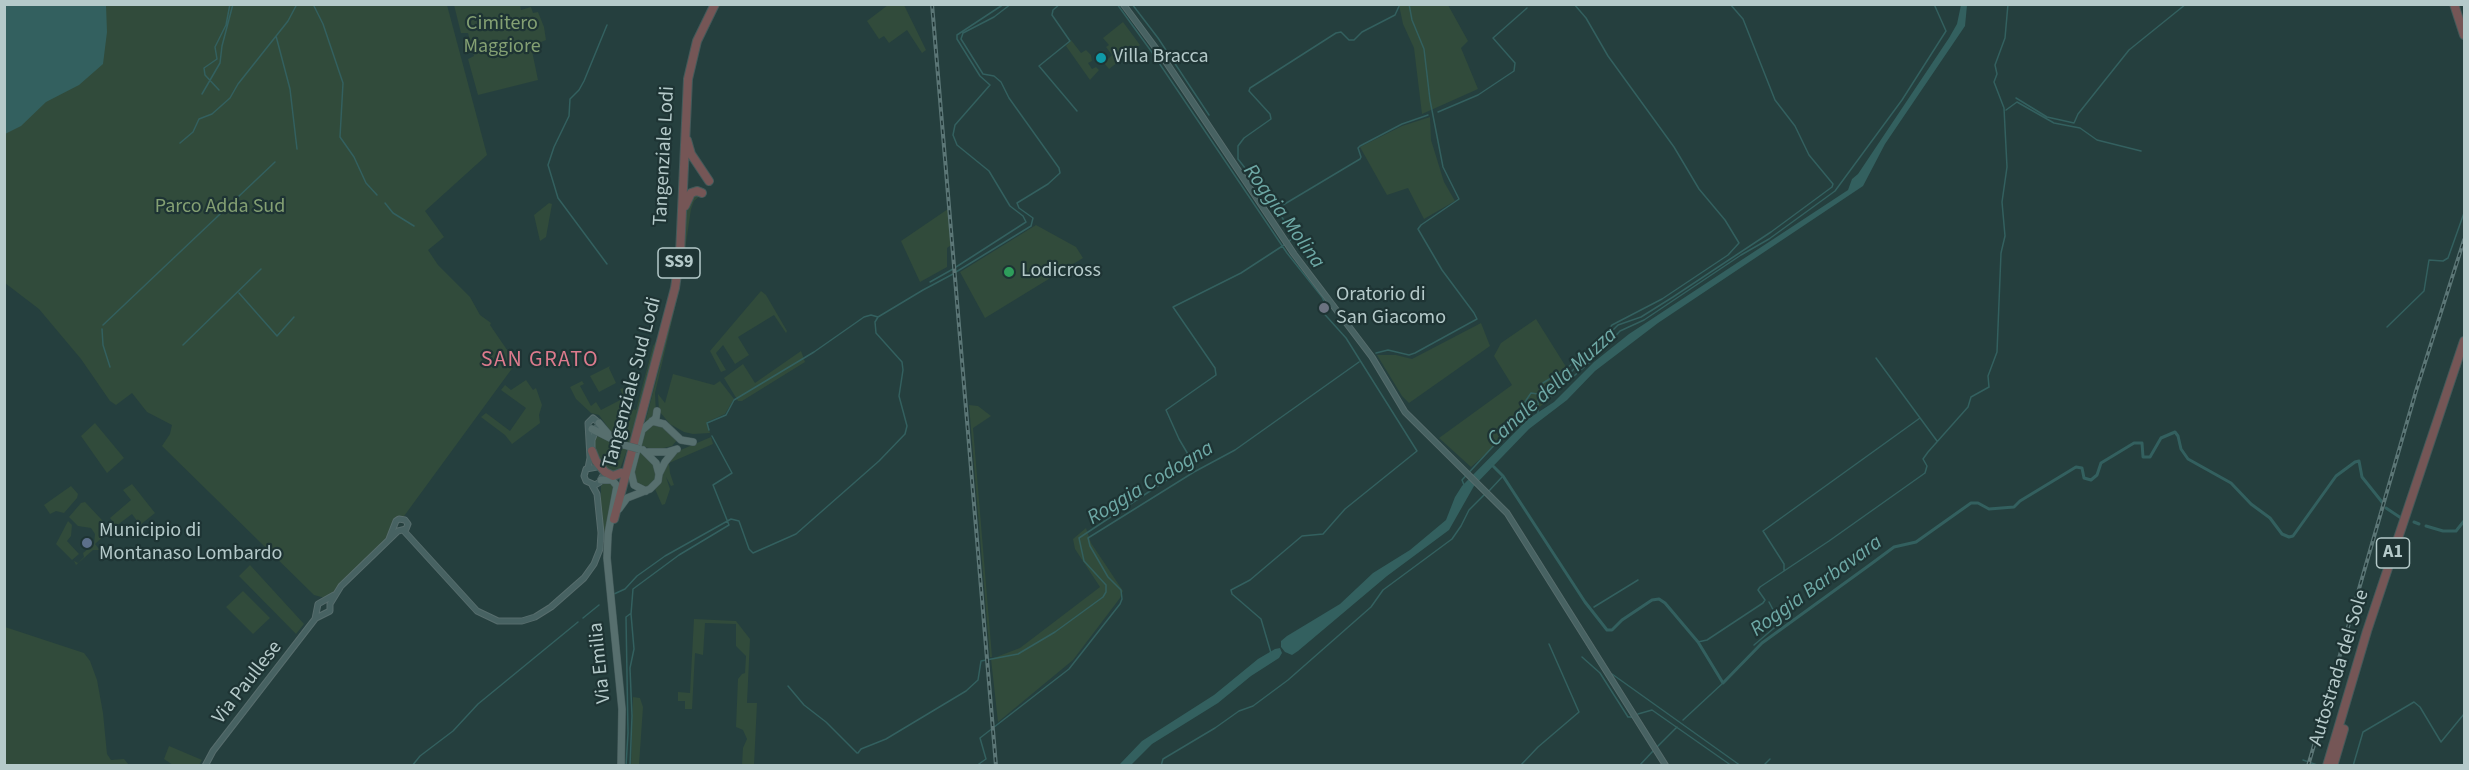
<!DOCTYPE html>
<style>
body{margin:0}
#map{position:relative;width:2469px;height:770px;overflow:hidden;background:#253f3e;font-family:"Source Sans 3",sans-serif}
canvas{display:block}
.frame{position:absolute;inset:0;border:6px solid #b5caca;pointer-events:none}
</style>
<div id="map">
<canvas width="2469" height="770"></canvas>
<div class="frame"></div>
</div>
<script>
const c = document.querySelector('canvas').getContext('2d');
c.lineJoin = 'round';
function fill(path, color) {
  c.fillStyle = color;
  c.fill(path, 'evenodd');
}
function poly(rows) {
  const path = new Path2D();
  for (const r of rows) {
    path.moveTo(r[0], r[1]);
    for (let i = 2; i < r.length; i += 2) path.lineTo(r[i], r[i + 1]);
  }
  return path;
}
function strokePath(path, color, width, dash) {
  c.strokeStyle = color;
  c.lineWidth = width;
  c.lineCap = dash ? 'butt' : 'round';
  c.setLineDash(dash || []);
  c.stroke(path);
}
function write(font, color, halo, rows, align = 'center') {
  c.font = font + ' "Source Sans 3",sans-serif';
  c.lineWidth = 4.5;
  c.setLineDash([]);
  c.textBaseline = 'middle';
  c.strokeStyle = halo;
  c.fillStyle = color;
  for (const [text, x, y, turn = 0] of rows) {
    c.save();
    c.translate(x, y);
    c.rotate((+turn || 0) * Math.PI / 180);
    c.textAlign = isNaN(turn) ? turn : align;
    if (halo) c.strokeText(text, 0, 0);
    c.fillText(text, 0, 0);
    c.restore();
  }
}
fill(poly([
 [4,5,447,5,487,155,425,211,444,237,428,250,438,265,470,297,480,315,491,323,490,325,516,363,388,538,332,595,325,598,314,595,162,446,170,434,172,425,147,412,132,393,116,405,110,401,81,359,39,309,5,283],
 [454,5,520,5,521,10,531,7,533,13,538,12,544,27,546,40,541,42,542,48,532,51,538,80,478,95,468,59,474,56,468,33,461,33],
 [888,5,904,5,926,50,922,53,907,30,889,43,884,36,879,39,867,21],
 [1399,5,1448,5,1468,41,1461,48,1478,89,1422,114,1414,48,1403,24],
 [1123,22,1140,45,1109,69,1104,63,1112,55,1106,47,1109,45,1103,38],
 [1071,40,1081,53,1086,50,1091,55,1092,61,1088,63,1092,69,1096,67,1099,70,1090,80,1066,46],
 [1430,117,1431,140,1444,182,1455,201,1424,219,1408,188,1387,195,1360,147,1402,126],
 [690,195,701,195,694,201,691,209,679,291,655,393,656,414,654,418,645,423,660,365,687,201],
 [549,203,552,204,546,237,540,241,534,215],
 [948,209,951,245,947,248,947,267,920,282,901,241],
 [1036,225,1076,247,1083,258,985,318,960,272],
 [761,291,766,295,787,331,786,333,774,315,738,337,749,355,735,364,723,345,716,353,726,370,721,372,710,351],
 [1536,319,1573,378,1471,467,1439,438,1512,385,1494,356,1501,343],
 [1481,323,1490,346,1409,403,1402,396,1377,355,1396,355,1412,359],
 [657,340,630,443,612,433,599,415,591,413,576,399,570,387,582,381,584,384,580,386,591,406,596,402,601,410,624,398,620,389,623,388,632,409,636,410,653,346],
 [801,351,805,362,742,401,738,401,724,378,743,364,755,383],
 [610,366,609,368,616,383,599,392,590,376],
 [673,374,714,385,720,381,734,399,725,414,707,422,710,433,693,434,684,432,670,424,659,411,658,394,665,403],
 [526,380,533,390,536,388,542,405,539,415,540,423,512,444,505,435,481,417,486,413,510,431,526,408,501,390,505,385,511,390],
 [969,405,978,406,991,416,973,428,992,657,990,657],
 [95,423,124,458,107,473,81,436],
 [657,423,678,439,672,446,655,450,639,445,643,430],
 [597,436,628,447,619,472,611,473,594,453,594,440],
 [711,437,713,444,669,463,670,473,674,485,671,486,666,477,670,489,665,504,662,505,655,489,661,472,676,452],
 [638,451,650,459,657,472,654,483,643,489,632,478],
 [605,482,615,484,604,544,601,512,601,486],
 [132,484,155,513,140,525,132,514,116,526,110,518,131,500,123,490],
 [71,486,78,494,77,498,64,513,56,511,50,514,44,505],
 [85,502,117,536,112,533,107,533,95,544,100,550,93,550,76,565,74,561,78,563,84,557,83,553,94,544,95,534,91,528,78,526,69,517,81,503],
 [68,521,72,525,71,536,67,541,79,554,72,560,56,544],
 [1086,528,1091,543,1123,591,1120,598,1073,660,998,722,991,659,1020,648,1100,587,1075,549,1073,539],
 [250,565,304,624,296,634,239,576],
 [243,591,270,618,253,634,226,607],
 [694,619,736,621,750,639,747,703,757,703,754,765,742,765,743,748,747,739,743,730,736,727,738,679,742,674,745,673,746,656,736,646,736,624,705,623,703,655,695,653,692,709,685,709,685,701,678,701,678,692,690,693],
 [5,627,84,653,90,661,97,680,103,713,107,754,111,760,124,759,129,765,5,765],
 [633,697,640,698,643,707,639,765,631,765],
 [169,746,202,760,199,765,173,765,164,759]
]), '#314b3b');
fill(poly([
 [4,5,106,5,107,32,103,64,79,85,46,102,21,126,5,134],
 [1961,5,1967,5,1965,26,1885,144,1863,186,1658,323,1595,371,1567,400,1529,429,1474,486,1449,530,1387,576,1298,651,1292,655,1285,652,1281,647,1281,641,1287,636,1340,604,1373,573,1410,550,1446,520,1455,497,1462,486,1528,419,1554,402,1594,362,1629,334,1848,190,1852,179,1858,174,1949,38,1957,24],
 [1280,648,1282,653,1279,658,1251,676,1218,703,1152,744,1131,765,1119,765,1142,741,1214,695,1258,659,1275,649]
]), '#33605f');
strokePath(poly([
 [313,4,323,24,343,83,340,137,354,157,366,183,377,195],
 [1060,4,1053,10,1052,15,1070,41,1039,66,1077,111],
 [1117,4,1151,51,1287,253,1322,297,1324,301,1319,308,1346,338,1417,451,1345,509,1323,534,1302,536,1250,580,1231,590,1232,594,1261,619,1271,653],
 [1132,4,1158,38,1209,115],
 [276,36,290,89,297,149],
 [219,90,205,75,204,68,217,59,215,47,226,25,230,4],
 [202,94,220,63,222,46,233,4],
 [2016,98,2047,117,2074,123,2078,114,2129,50,2186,4],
 [2006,110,2017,102,2054,123,2080,128,2097,140,2141,151],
 [1438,112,1478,95,1514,71,1515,63,1493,38,1527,8],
 [180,143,193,132,199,119,212,114,230,98,238,84,288,21,297,4],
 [385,203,393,213,414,226],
 [1279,207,1276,201,1259,186,1238,159,1238,146,1244,138,1271,119,1270,114,1249,91,1250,88,1336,33,1341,32,1349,40,1354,40,1362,32,1395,15,1400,4],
 [1288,243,1294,235,1279,213,1278,208,1360,159,1361,157,1358,148,1360,146,1402,124,1428,115],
 [607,264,558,198,548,165,554,147,569,116,570,99,579,90,584,81,607,25],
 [956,267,1026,222,1023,216,1010,206,989,171,957,145,953,135,955,125,990,85,980,76,957,39,957,35,1004,4],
 [956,272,1031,226,1033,218,1019,208,1017,203,1048,184,1060,173,1059,168,1009,98,1001,82,994,76,983,74,961,39,963,33,994,17,1011,4],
 [930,282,953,269],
 [239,293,277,336,294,317],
 [103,325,275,162],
 [2387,327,2424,291,2429,260,2443,261,2448,258,2464,213],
 [102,329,103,345,110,367],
 [183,345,261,269],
 [1376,353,1388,350,1409,355,1415,353,1477,319,1474,313,1442,270,1418,229,1421,225,1459,199,1443,167,1430,100,1424,49,1412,20,1409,4],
 [1876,358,1937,441],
 [1538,399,1551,396,1598,355,1620,331,1644,320,1741,255,1769,239,1835,191,1902,100,1946,31,1934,4],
 [1538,413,1538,394,1543,383,1567,368,1600,340,1612,325,1662,299,1728,255,1739,243,1725,220,1699,189,1674,147,1608,56,1586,18,1574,4],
 [709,430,707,423,726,415,734,400,814,352,864,317,871,315,878,317],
 [1464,485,1462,480,1499,440,1531,393,1538,394,1568,375,1618,325,1641,317,1673,297,1771,232,1832,187,1833,184,1809,155,1795,126,1775,100,1743,19,1730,4],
 [1488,492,1503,476],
 [1784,571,1784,564,1763,531,1920,418],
 [614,594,625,589,637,576,665,556,731,519,739,521,749,549,753,553,796,534,879,461,905,434,907,426,899,396,903,370,902,362,876,333,875,322,878,317,923,290,953,274],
 [1594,607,1638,580],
 [583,618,599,605],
 [1698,642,1707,640,1763,603,1765,600,1758,590,1760,587,1829,541,1925,473,1927,466,1923,459,1928,452,1968,407,1971,397,1989,387,1988,376,1997,352,2001,253,2005,236,2002,202,2007,167,2004,108,1994,82,1997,74,1995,65,2005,38,2008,4],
 [1754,645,1780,623,1769,602],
 [1582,657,1600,673,1628,717,1634,717],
 [1612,674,1741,766],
 [788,686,804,705,826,722,857,753],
 [1638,714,1652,710,1732,766],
 [1683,720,1723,683],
 [1656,748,1677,727],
 [858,753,861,749,886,739,966,691,978,680,981,661,1018,654,1055,632,1103,597,1106,592,1106,585,1084,561,1079,538,1191,464,1192,461,1179,439,1166,410,1216,375,1215,368,1173,307,1241,273,1284,245],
 [2303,760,2320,766],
 [412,766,420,756,453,731,478,704,578,622],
 [626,766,628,733,626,617,630,614],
 [630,766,632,716,630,668,634,649,631,614,633,589,679,555,729,525,713,485,732,473,712,436],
 [976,766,986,759,980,738,1069,669,1120,604,1122,599,1121,590,1108,577,1090,546,1088,538,1194,472,1235,450,1359,362],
 [1161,766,1163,759,1215,728,1239,711,1253,706,1288,680,1371,607,1383,590,1452,539,1461,526,1469,510,1484,495],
 [1520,766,1538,747,1579,712,1549,644],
 [1639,766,1653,751],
 [1763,766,1770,759],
 [2353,766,2363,732,2414,702,2420,707,2441,742,2464,714]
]), '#33605f', 1.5);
strokePath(poly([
 [1492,465,1503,476,1585,602,1607,630,1612,630,1622,620,1652,600,1659,599,1665,603,1698,642,1723,683,1762,643,1871,564,1894,547,1916,542,1971,503,1978,503,1989,509,2014,507,2020,501,2076,467,2082,468,2084,478,2091,480,2097,475,2101,463,2134,443,2142,443,2143,457,2150,457,2161,438,2175,432,2178,436,2181,449,2188,459,2231,483,2251,504,2270,518,2282,534,2289,537,2293,536,2336,476,2355,462,2359,461,2362,477,2382,502],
 [2386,508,2401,518],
 [2414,522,2419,524],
 [2426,526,2443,531,2456,531,2464,521]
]), '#33605f', 3);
const secondary = poly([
 [1123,4,1166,62,1294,254,1372,357,1405,412,1507,513,1666,766],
 [597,467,586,469,584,476,586,481,595,485,600,482,602,477],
 [588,468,590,458,588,423,593,418,599,423,592,440,592,453],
 [404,531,477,611,498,621,522,621,535,617,551,607,584,578,594,564,600,549,601,533,597,494,592,485],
 [316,618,330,611,330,604,341,586,398,531,406,529,408,524,405,520,399,519,396,521,389,539],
 [205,766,213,751,315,619,318,604,334,595]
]);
const primary = poly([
 [652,421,664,424,681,440,693,442],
 [599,423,611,437],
 [592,429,624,445],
 [648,452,667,452,677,449],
 [659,474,665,462,674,451],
 [601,480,612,480,617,486,608,534,607,558,622,709,621,766],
 [646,491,634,485,631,472,642,430,656,418,657,411],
 [619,509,627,498,650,489,658,481,659,474,656,463,643,450]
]);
const highway = poly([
 [2454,4,2464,35],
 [687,140,691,154,709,181],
 [685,206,691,193,697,191,702,193],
 [592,451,596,461,605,472,613,476,621,473],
 [614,519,675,288,680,254,688,79,697,41,715,4],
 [2327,766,2367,631,2464,341],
 [2333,766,2344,729]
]);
strokePath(secondary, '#576d6d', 7);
strokePath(primary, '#455b5b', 8);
strokePath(highway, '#445a5a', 10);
strokePath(secondary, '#476262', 5);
strokePath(primary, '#576f6e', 7);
strokePath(highway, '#755656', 8);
const rail = poly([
 [932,4,996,766],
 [2308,766,2416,391,2464,240]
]);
strokePath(rail, '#5b7676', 4);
strokePath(rail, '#1e3434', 1.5, [4.5]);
const primaryBridge = poly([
 [624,445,639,449]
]);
strokePath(primaryBridge, '#455b5b', 8, []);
strokePath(primaryBridge, '#576f6e', 7);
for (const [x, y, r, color] of [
 [1101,58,6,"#0f9aa8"],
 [1009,272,6,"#2e9e5b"],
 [1324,308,6,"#6b7280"],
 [87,543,6,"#5c6f8a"]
]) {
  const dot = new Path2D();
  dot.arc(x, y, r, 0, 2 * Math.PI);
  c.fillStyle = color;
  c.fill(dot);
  strokePath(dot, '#1e3434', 2);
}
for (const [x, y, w] of [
 [679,263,42],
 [2393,553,33]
]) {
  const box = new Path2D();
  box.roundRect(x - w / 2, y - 15, w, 30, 4.5);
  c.fillStyle = '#1e3434';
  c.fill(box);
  strokePath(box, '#b5caca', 1.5);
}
write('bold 18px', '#b5caca', null, [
 ["SS9",679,263],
 ["A1",2393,553]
]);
write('20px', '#84a073', '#1e3434', [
 ["Cimitero",502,25],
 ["Maggiore",502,48],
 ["Parco Adda Sud",220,208]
]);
write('20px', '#b5caca', '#1e3434', [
 ["Villa Bracca",1113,58],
 ["Lodicross",1021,272],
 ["Oratorio di",1336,296],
 ["San Giacomo",1336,319],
 ["Municipio di",99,532],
 ["Montanaso Lombardo",99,555]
], 'left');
write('20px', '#b5caca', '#1e3434', [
 ["Tangenziale Lodi",665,156,-87],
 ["Tangenziale Sud Lodi",633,383,-75],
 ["Via Emilia",601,663,-96],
 ["Autostrada del Sole",2340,668,-73],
 ["Via Paullese",248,683,-52]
]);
write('italic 21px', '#6ea9a6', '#1e3434', [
 ["Roggia Molina",1283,217,54],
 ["Canale della Muzza",1553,388,-42],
 ["Roggia Codogna",1151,484,-31],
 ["Roggia Barbavara",1817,587,-36]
]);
c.letterSpacing = '1.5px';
write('22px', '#dc7b8d', '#1e3434', [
 ["SAN GRATO",540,361]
]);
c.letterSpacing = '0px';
</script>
